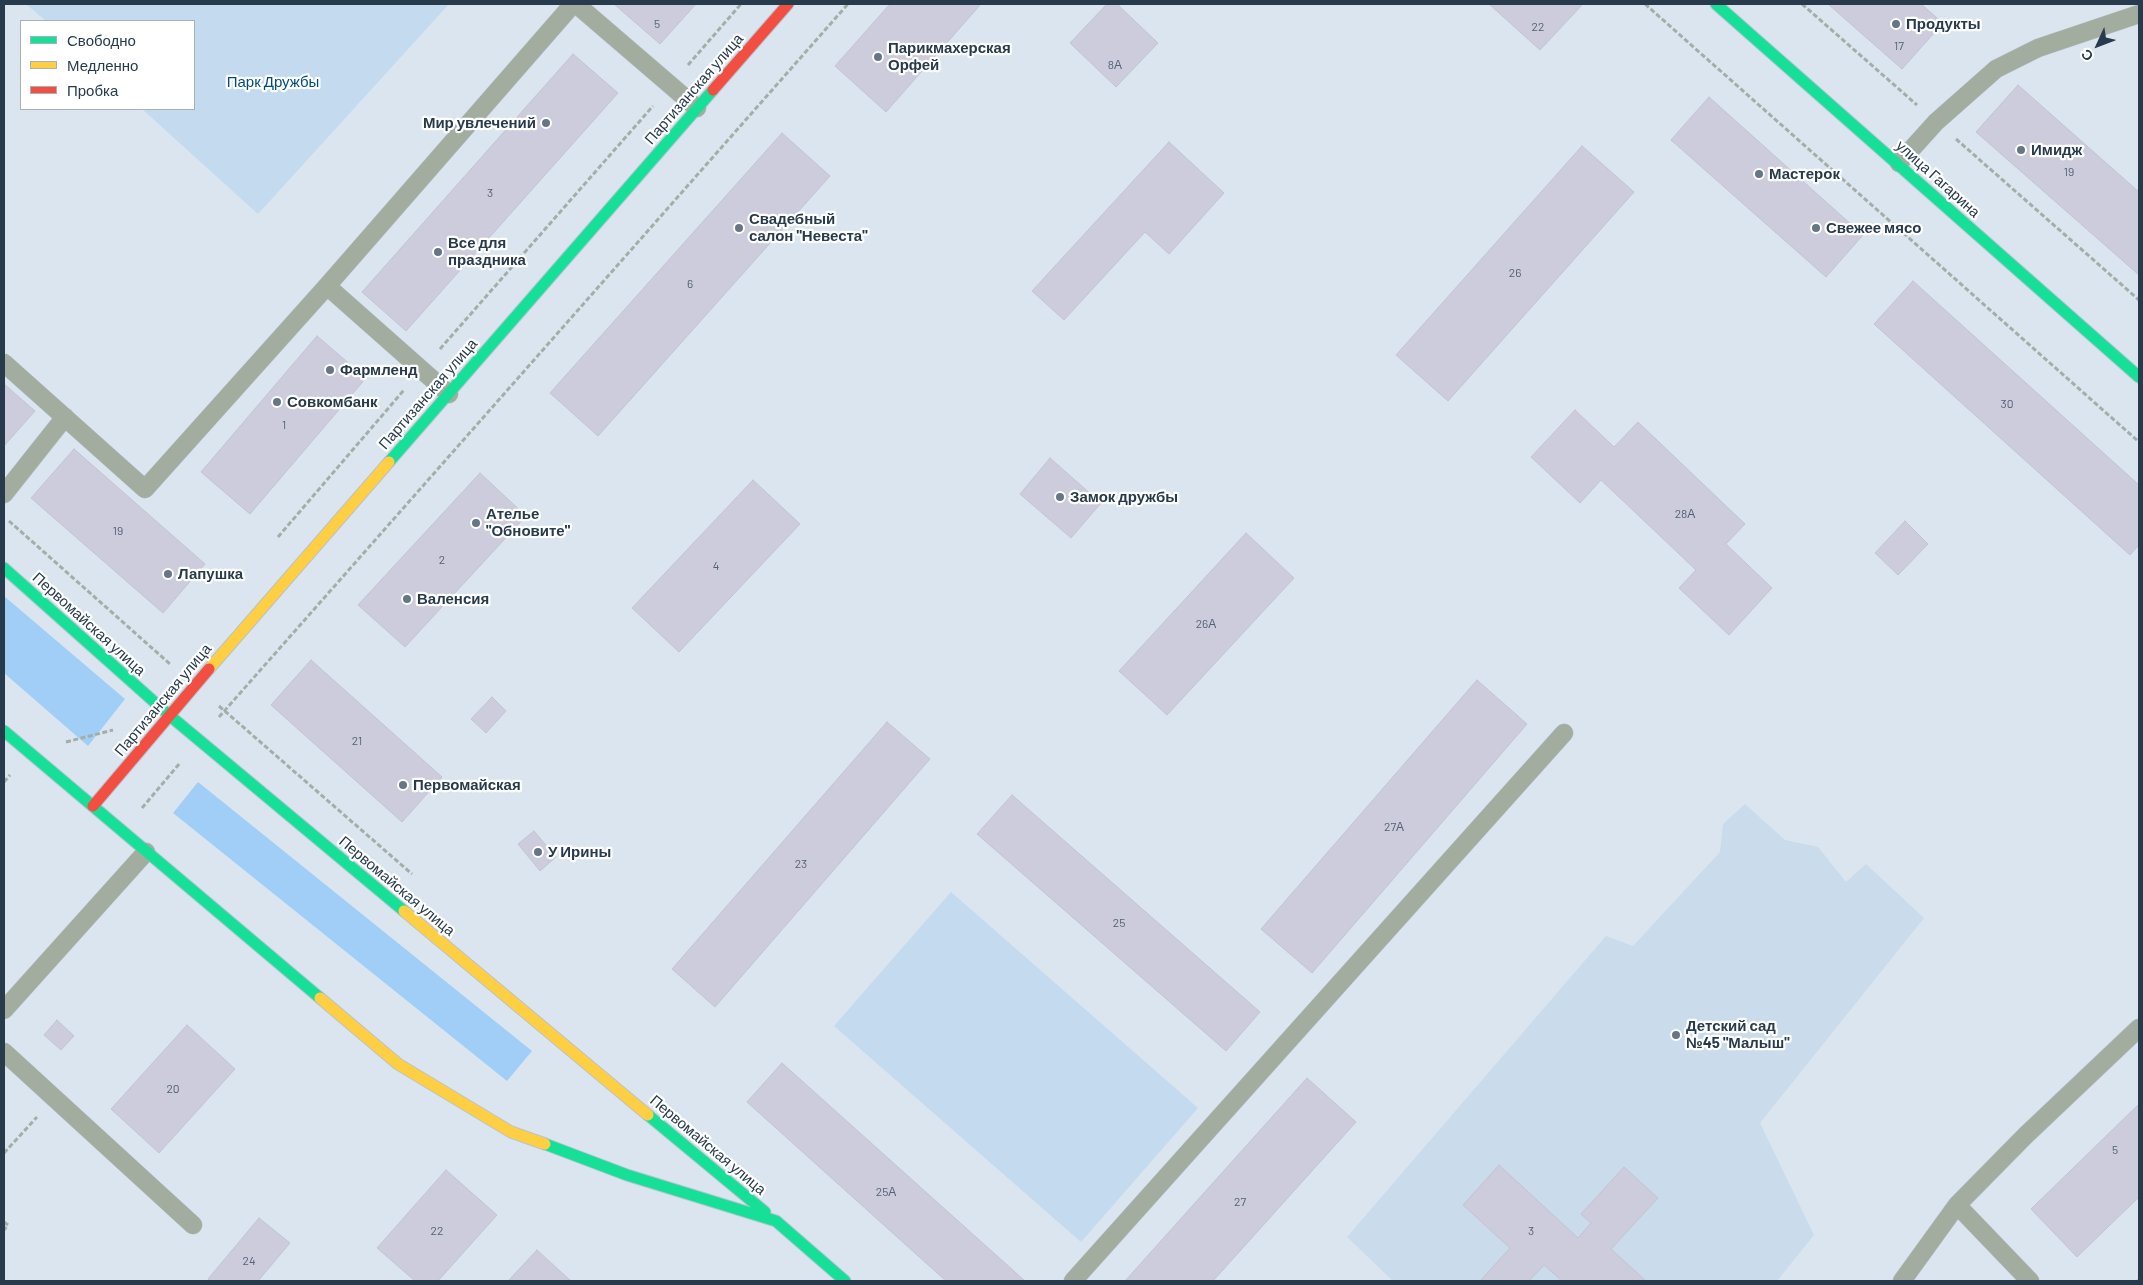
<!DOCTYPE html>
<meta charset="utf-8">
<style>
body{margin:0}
#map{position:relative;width:2143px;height:1285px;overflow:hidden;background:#dae5f0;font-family:Barlow,sans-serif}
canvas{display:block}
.frame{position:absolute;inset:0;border:5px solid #273b4d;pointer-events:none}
.legend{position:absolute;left:20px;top:20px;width:175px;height:90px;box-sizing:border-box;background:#fff;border:1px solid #a9b1b8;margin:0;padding:6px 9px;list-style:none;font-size:15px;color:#273b4d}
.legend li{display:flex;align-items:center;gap:10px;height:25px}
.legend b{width:25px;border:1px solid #a9b1b8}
.north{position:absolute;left:2073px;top:20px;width:50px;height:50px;-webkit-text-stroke:4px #fff;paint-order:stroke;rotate:227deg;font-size:14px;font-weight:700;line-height:20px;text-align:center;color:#273b4d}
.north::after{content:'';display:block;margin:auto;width:18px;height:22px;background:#273b4d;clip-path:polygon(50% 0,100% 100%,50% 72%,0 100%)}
</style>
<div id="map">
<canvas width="2143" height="1285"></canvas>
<div class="frame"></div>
<ul class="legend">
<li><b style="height:6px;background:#16e098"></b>Свободно</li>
<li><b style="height:6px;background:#ffcf43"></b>Медленно</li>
<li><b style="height:6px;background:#f24e42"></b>Пробка</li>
</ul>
<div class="north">С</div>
</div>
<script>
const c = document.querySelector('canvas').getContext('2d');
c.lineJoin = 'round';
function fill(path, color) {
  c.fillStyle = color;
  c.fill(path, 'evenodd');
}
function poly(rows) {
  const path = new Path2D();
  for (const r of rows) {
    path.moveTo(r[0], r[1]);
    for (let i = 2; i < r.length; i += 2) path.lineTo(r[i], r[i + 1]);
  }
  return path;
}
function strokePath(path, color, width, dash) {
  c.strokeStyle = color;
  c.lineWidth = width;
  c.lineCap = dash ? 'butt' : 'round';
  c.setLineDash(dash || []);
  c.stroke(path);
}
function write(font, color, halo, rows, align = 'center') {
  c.font = font + ' Barlow,sans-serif';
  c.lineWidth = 4.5;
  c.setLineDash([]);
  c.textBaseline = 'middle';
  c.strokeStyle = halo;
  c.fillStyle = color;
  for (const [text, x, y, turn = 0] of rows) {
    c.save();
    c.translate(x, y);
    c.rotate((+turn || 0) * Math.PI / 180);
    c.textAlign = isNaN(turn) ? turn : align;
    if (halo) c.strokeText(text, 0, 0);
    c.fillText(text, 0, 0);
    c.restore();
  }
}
fill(poly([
 [1745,804,1785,840,1818,847,1846,882,1866,864,1924,918,1760,1123,1814,1235,1777,1281,1393,1281,1347,1237,1606,936,1633,946,1720,852,1723,824]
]), '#cadbeb');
fill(poly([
 [26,4,449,4,258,214,142,109,194,109,194,21,46,21],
 [951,892,1198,1108,1081,1242,834,1026]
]), '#c3daef');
fill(poly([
 [4,596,125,699,88,746,4,673],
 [198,782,532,1051,507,1081,173,813]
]), '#a1cef7');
const building = poly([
 [614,4,696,4,660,44,614,4],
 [890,4,981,4,886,112,835,66,890,4],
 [1107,4,1117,4,1158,43,1116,87,1070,43,1107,4],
 [1489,4,1583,4,1540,50,1489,4],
 [1828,4,1921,4,1943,23,1902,69,1828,4],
 [573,54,618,93,406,331,362,292,573,54],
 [2018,85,2139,192,2139,275,1976,132,2018,85],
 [1709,97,1863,235,1826,277,1671,140,1709,97],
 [782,133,830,176,598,436,550,393,782,133],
 [1169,142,1224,193,1169,254,1145,232,1064,320,1032,291,1169,142],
 [1582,146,1634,192,1448,401,1396,355,1582,146],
 [1913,281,2139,485,2139,545,2130,555,1874,324,1913,281],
 [317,336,366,378,250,514,201,472,317,336],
 [4,384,35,411,4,446,4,384],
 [1575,410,1614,447,1638,422,1745,524,1726,544,1772,588,1729,635,1679,588,1696,570,1601,480,1580,503,1531,457,1575,410],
 [74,449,205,564,163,613,31,498,74,449],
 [1050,458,1101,503,1071,538,1020,494,1050,458],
 [480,473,526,516,405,647,358,605,480,473],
 [753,480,800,524,679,652,632,608,753,480],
 [1905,521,1928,544,1898,575,1875,553,1905,521],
 [1246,533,1294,578,1167,715,1119,671,1246,533],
 [311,660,442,777,402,822,271,705,311,660],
 [1477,680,1527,724,1312,973,1261,929,1477,680],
 [492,697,506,711,486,733,471,719,492,697],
 [887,722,930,759,715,1007,672,969,887,722],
 [1012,795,1260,1012,1226,1051,977,834,1012,795],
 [534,831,556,857,540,871,518,844,534,831],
 [57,1020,74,1036,61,1050,44,1035,57,1020],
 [187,1025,235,1069,159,1153,111,1109,187,1025],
 [782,1063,1025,1281,946,1281,747,1102,782,1063],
 [1307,1078,1356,1122,1213,1281,1125,1281,1307,1078],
 [2139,1104,2139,1197,2077,1257,2031,1209,2139,1104],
 [1499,1165,1578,1238,1591,1223,1581,1214,1624,1167,1658,1198,1611,1249,1646,1281,1562,1281,1544,1265,1529,1281,1480,1281,1510,1248,1463,1205,1499,1165],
 [446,1170,497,1215,438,1281,415,1281,377,1248,446,1170],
 [259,1218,290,1243,258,1281,211,1281,208,1279,259,1218],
 [537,1250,571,1281,508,1281,537,1250]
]);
fill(building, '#ccd');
strokePath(building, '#c3c3d2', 1);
const lane = poly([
 [576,4,697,108],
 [1899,163,1936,122,1996,69,2038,48,2139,14],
 [327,286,449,394],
 [4,363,145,489,327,286,573,4],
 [4,494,65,417],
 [4,1010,146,852],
 [4,1052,193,1225],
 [1073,1281,1564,733],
 [1902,1281,1957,1205],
 [2030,1281,1957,1205,2026,1135,2139,1028]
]);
const fast = poly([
 [1716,4,2139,377],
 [389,462,713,90],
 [4,568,169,715,404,911],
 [4,731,320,998],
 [648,1115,765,1212],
 [545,1144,627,1175,776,1221,845,1281]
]);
const slow = poly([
 [209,669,389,462],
 [404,911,648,1115],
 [320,998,398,1064,511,1132,545,1144]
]);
const jam = poly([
 [713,90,788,4],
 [93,806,209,669]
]);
strokePath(lane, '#b8c3ce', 19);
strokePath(fast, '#b8c3ce', 13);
strokePath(slow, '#b8c3ce', 13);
strokePath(jam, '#b8c3ce', 13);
strokePath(poly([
 [1645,4,2139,442],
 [1802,4,1917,105],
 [688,65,741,4],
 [1956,139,2139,300],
 [440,349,653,106],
 [9,521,170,664],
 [278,537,404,390],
 [219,706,412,874],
 [219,717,848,4],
 [66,742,113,730],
 [4,782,10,775],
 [142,808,180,763],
 [4,1153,37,1117],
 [4,1222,8,1225,4,1230],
 [2138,1281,2139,1280]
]), '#a4aea9', 3, [5, 2.5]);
strokePath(lane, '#a2ac9f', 18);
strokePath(fast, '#16e098', 11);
strokePath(slow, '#ffcf43', 11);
strokePath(jam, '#f24e42', 11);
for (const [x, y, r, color] of [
 [1896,24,5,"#667686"],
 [878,57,5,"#667686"],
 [546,123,5,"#667686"],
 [2021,150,5,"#667686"],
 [1759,174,5,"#667686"],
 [739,228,5,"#667686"],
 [1816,228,5,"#667686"],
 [438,252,5,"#667686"],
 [330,370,5,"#667686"],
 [277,402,5,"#667686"],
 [1060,497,5,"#667686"],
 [476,523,5,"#667686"],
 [168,574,5,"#667686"],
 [407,599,5,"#667686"],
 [403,785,5,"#667686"],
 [538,852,5,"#667686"],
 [1676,1035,5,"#667686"]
]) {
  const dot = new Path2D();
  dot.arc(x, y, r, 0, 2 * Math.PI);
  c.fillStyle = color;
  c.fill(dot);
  strokePath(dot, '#fff', 2);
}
write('12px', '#546274', null, [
 ["5",657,24],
 ["22",1538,27],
 ["17",1899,46],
 ["8А",1115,65],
 ["19",2069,172],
 ["3",490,193],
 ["26",1515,273],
 ["6",690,284],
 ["30",2007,404],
 ["1",284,425],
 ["28А",1685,514],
 ["19",118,531],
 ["2",442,560],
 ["4",716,566],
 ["26А",1206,624],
 ["21",357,741],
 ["27А",1394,827],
 ["23",801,864],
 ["25",1119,923],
 ["20",173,1089],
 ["5",2115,1150],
 ["25А",886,1192],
 ["27",1240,1202],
 ["22",437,1231],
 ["3",1531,1231],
 ["24",249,1261]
]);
write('bold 15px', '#273b4d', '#fff', [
 ["Продукты",1906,24],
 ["Парикмахерская",888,48],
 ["Орфей",888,65],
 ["Мир увлечений",536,123,"right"],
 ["Имидж",2031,150],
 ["Мастерок",1769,174],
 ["Свадебный",749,219],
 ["салон \"Невеста\"",749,236],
 ["Свежее мясо",1826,228],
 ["Все для",448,243],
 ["праздника",448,260],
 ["Фармленд",340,370],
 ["Совкомбанк",287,402],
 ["Замок дружбы",1070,497],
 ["Ателье",486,514],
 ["\"Обновите\"",486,531],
 ["Лапушка",178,574],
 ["Валенсия",417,599],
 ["Первомайская",413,785],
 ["У Ирины",548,852],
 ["Детский сад",1686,1026],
 ["№45 \"Малыш\"",1686,1043]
], 'left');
write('15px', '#014c7f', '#fff', [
 ["Парк Дружбы",273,82]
]);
write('15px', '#273b4d', '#fff', [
 ["Партизанская улица",694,89,-49],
 ["улица Гагарина",1938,179,42],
 ["Партизанская улица",428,394,-49],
 ["Первомайская улица",89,624,42],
 ["Партизанская улица",163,700,-50],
 ["Первомайская улица",397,886,40],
 ["Первомайская улица",708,1145,40]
]);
</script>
